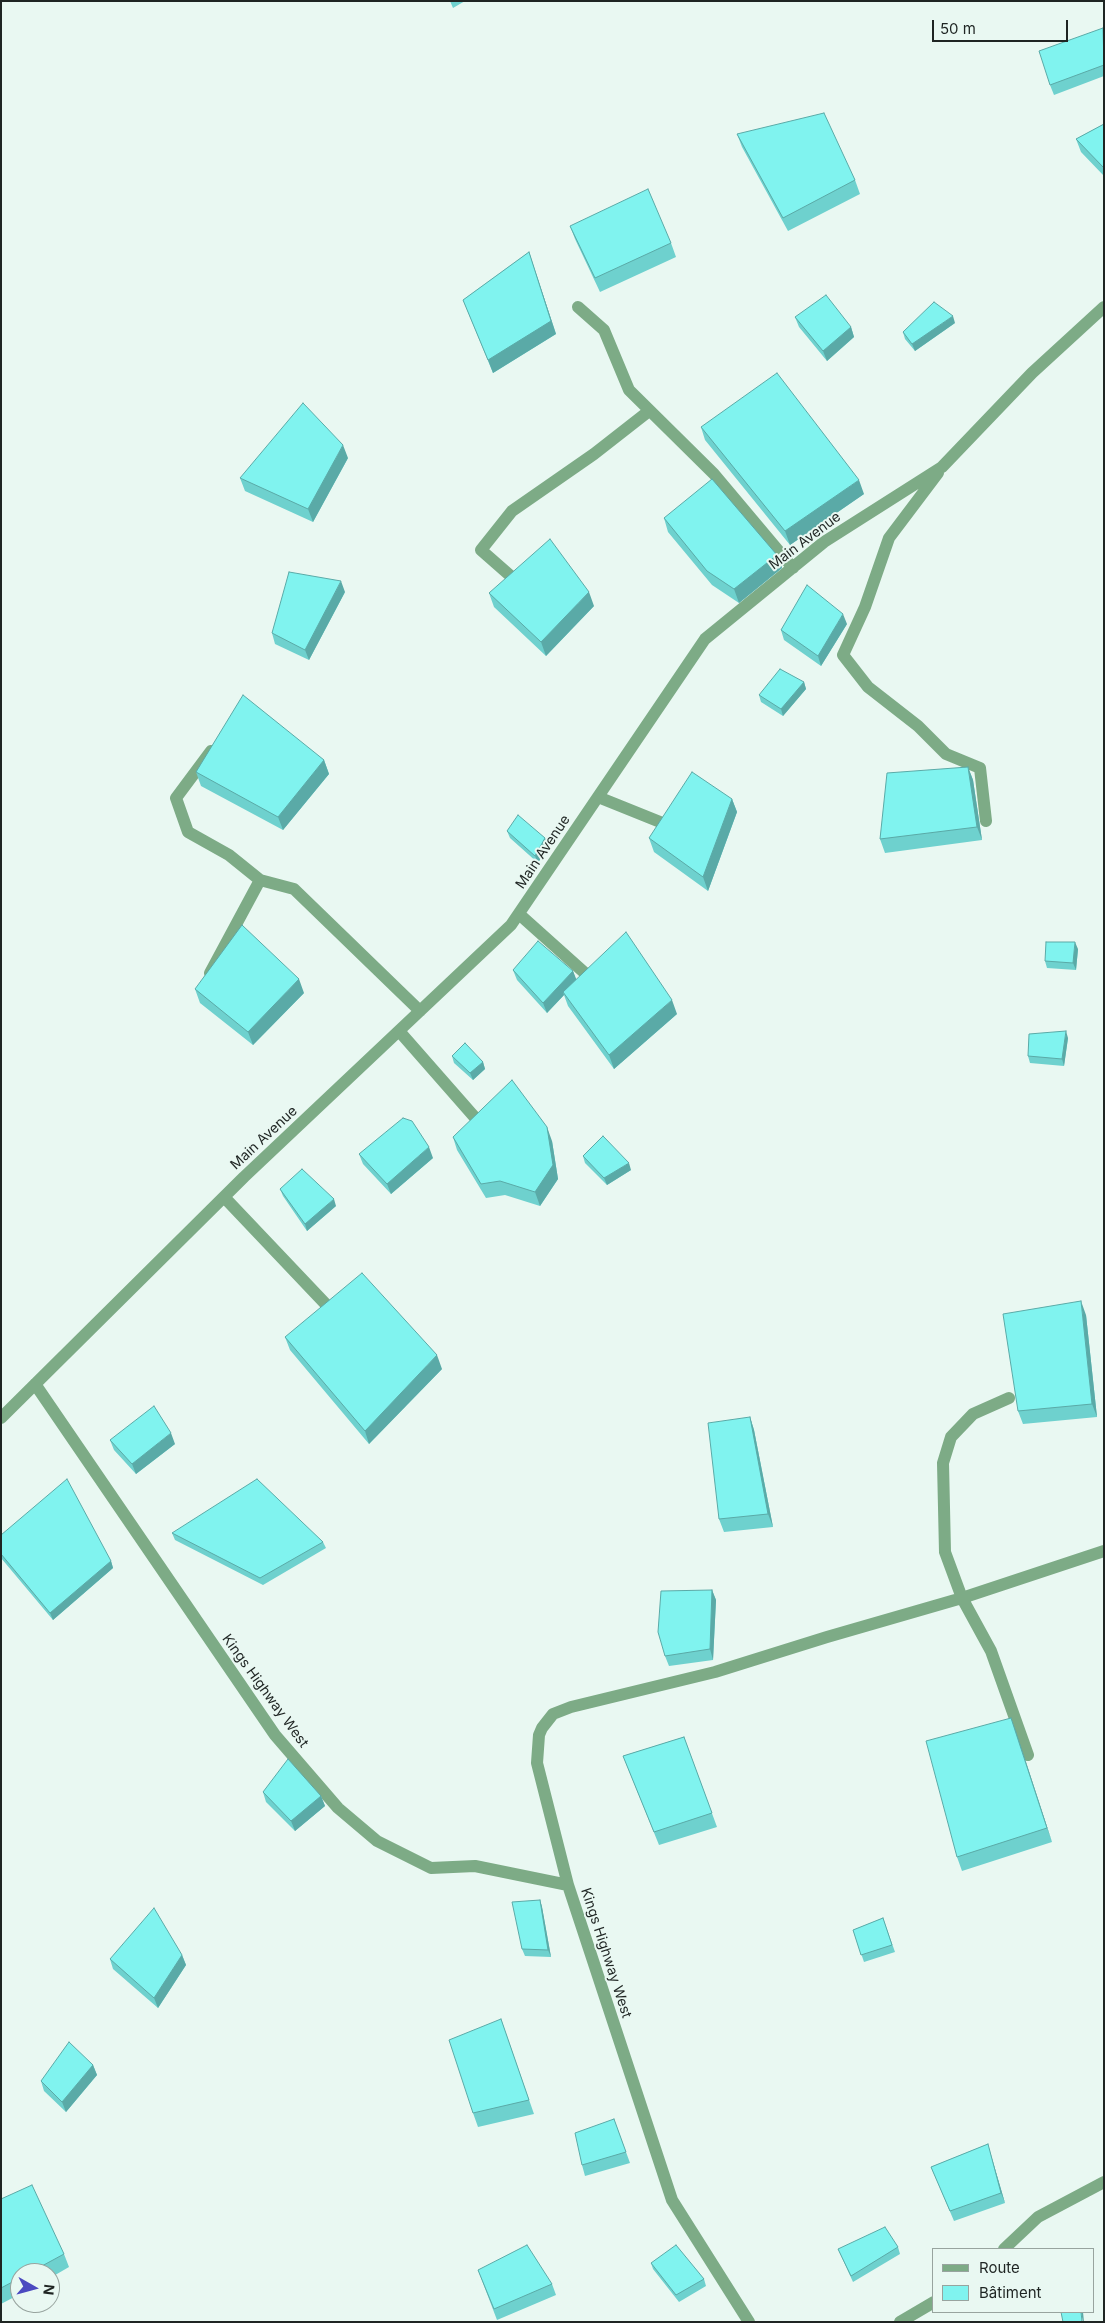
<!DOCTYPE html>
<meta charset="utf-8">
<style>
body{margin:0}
#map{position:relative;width:1105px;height:2323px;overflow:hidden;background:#e9f8f2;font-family:Inter,sans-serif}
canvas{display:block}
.frame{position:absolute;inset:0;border:2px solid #1f2523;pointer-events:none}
.legend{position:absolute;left:932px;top:2248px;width:162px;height:65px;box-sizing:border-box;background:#e9f8f2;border:1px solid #98a49f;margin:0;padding:6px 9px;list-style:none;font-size:15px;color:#1f2523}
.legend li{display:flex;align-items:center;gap:10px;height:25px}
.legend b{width:25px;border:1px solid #98a49f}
.north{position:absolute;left:10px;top:2263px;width:50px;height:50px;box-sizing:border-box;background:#e9f8f2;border:1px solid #98a49f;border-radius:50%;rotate:97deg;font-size:14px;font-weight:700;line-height:20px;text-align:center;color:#1f2523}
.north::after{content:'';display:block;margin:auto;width:18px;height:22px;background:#4b4ac0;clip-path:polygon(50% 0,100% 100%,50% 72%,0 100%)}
.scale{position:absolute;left:932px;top:20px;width:136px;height:22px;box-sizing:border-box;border:2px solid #1f2523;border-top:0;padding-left:6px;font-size:15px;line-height:18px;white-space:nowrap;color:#1f2523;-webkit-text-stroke:4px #e9f8f2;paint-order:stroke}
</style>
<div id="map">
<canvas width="1105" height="2323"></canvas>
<div class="frame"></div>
<ul class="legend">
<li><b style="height:6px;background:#7dab86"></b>Route</li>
<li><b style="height:14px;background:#80f3ef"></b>Bâtiment</li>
</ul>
<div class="north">N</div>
<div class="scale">50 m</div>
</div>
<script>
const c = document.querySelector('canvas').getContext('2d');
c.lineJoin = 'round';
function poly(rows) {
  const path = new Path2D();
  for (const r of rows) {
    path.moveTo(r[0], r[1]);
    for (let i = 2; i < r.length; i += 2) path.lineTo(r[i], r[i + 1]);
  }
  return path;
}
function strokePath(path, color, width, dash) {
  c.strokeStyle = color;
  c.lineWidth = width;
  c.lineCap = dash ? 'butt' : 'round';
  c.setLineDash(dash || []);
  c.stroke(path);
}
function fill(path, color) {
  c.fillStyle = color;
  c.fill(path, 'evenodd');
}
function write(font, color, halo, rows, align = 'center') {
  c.font = font + ' Inter,sans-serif';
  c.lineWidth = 4;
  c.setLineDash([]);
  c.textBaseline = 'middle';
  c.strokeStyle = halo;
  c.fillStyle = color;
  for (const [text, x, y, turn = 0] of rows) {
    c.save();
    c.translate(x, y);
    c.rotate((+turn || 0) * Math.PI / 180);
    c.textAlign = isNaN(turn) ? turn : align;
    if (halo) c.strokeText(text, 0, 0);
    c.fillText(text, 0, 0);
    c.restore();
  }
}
strokePath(poly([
 [578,307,604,330,629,390,714,474,793,568],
 [938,473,889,538,865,607,843,655,868,687,918,726,946,754,980,768,986,821],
 [522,586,481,550,512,511,594,454,649,411],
 [211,751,176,798,188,832,229,855,260,880,294,889,420,1011],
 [598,797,675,828],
 [519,914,596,983],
 [210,973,260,880],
 [399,1031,485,1129],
 [224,1197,336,1315],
 [35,1384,275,1735,338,1808,377,1841,431,1868,475,1866,568,1885,672,2200,749,2322],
 [1009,1398,973,1414,951,1437,943,1463,945,1552,962,1598,991,1651,1028,1755],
 [1,1418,244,1177,511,925,705,639,824,542,942,467,1032,373,1104,307],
 [568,1885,537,1763,539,1735,542,1728,553,1714,571,1707,715,1672,827,1637,962,1598,1104,1551],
 [1004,2249,1038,2217,1104,2182],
 [900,2322,934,2302]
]), '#7dab86', 12);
fill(poly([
 [450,1,465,1,453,8],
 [1104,29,1104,76,1054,95,1050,85],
 [1104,124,1104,176,1081,152,1076,139],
 [737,134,855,180,860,194,788,231,742,147],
 [570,226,671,243,676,257,600,292,575,239],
 [529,252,556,334,493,373,463,300],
 [795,317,851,327,854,337,827,361,799,327],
 [955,323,915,351,905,339,903,332],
 [701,427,864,494,790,545,705,440],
 [348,458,313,522,245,491,240,478],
 [664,518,777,555,782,568,739,603,712,585,668,532],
 [345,592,309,660,275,644,272,633],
 [489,593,594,606,546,656,494,607],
 [847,624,821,666,784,640,781,630],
 [804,682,806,689,783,716,761,702,759,695],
 [324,760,329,774,283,830,201,786,196,772],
 [968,767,973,780,982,840,885,853,880,839],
 [732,799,737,812,708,891,654,852,649,838],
 [507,831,545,838,548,845,538,863,510,838],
 [1078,949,1076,970,1047,968,1045,961],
 [513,970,573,971,576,980,677,1014,614,1069,568,1006,564,995,547,1013,517,980],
 [195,989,304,993,253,1045,200,1003],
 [1068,1038,1064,1066,1030,1063,1028,1056],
 [452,1056,483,1062,485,1069,473,1080,454,1063],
 [453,1137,552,1141,558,1179,540,1206,505,1195,486,1198,457,1150],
 [359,1154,433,1158,391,1194,363,1164],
 [583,1156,631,1170,607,1185,585,1163],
 [280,1189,336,1206,307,1231,283,1196],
 [1086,1315,1097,1417,1023,1424,1018,1411],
 [285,1337,442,1369,369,1444,290,1350],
 [750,1417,754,1430,773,1527,724,1532,719,1519],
 [110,1440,175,1444,136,1474,114,1450],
 [172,1533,323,1542,326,1548,263,1585,175,1540],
 [1,1535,111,1561,113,1568,53,1620,1,1558],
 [712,1590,716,1600,713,1660,669,1666,665,1656],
 [1011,1718,1052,1842,962,1871,957,1857],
 [684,1737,717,1827,659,1845,623,1756],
 [263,1792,321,1796,325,1806,295,1831,266,1802],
 [540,1900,542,1907,551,1957,525,1956,522,1949],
 [883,1918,895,1952,864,1962,853,1930],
 [182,1955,186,1965,158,2008,113,1969,110,1959],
 [501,2019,534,2114,478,2127,473,2113],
 [93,2065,97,2075,66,2112,44,2091,41,2081],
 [614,2119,630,2163,585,2176,582,2165],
 [988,2144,991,2155,1005,2203,954,2221,931,2167],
 [1,2199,64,2254,69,2267,50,2278,50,2273,20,2273,20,2294,1,2304],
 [898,2247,900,2254,853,2282,838,2249],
 [651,2263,704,2279,706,2286,679,2302,653,2269],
 [478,2270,552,2284,556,2295,497,2320]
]), '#6ed1ce');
fill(poly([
 [529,252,556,334,493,373,488,360],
 [953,316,955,323,915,351,912,344],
 [851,327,854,337,827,361,823,351],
 [343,445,348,458,313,522,308,509],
 [859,480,864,494,790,545,785,531],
 [777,555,782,568,739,603,734,589],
 [341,581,345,592,309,660,305,650],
 [589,592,594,606,546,656,541,642],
 [843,614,847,624,821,666,818,656],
 [804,682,806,689,783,716,781,709],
 [324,760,329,774,283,830,278,817],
 [968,767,973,780,982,840,977,827],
 [732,799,737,812,708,891,703,877],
 [545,838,548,845,538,863,535,856],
 [1075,942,1078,949,1076,970,1073,963],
 [573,971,577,981,563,992,564,995,547,1013,543,1003],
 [299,979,304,993,253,1045,248,1032],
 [672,1000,677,1014,614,1069,609,1055],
 [1066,1031,1068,1038,1064,1066,1062,1059],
 [483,1062,485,1069,473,1080,470,1073],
 [547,1127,552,1141,558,1179,540,1206,535,1192],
 [429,1147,433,1158,391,1194,387,1184],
 [629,1163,631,1170,607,1185,604,1178],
 [334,1199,336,1206,307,1231,305,1224],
 [1081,1301,1086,1315,1097,1417,1092,1404],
 [437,1355,442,1369,369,1444,365,1431],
 [750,1417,754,1430,773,1527,768,1514],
 [171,1433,175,1444,136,1474,132,1464],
 [111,1561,113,1568,53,1620,50,1613],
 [712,1590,716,1600,713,1660,710,1649],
 [1011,1718,1016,1731,1052,1842,1047,1828],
 [321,1796,325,1806,295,1831,291,1821],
 [540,1900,542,1907,551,1957,548,1950],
 [182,1955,186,1965,158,2008,154,1998],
 [93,2065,97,2075,66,2112,62,2102],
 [988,2144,991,2155,1005,2203,1001,2193],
 [1081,2312,1083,2312,1084,2322,1083,2322]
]), '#5aaaa7');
const building = poly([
 [1103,28,1104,65,1050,85,1039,51,1103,28],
 [824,113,855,180,783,218,737,134,824,113],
 [1104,124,1104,168,1076,139,1104,124],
 [648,189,671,243,595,278,570,226,648,189],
 [529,252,551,321,488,360,463,300,529,252],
 [826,295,851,327,823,351,795,317,826,295],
 [934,302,953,316,912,344,903,332,934,302],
 [777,373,859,480,785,531,701,427,777,373],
 [303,403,343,445,308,509,240,478,303,403],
 [712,479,777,555,734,589,707,571,664,518,712,479],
 [550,539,589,592,541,642,489,593,550,539],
 [289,572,341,581,305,650,272,633,289,572],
 [807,585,843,614,818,656,781,630,807,585],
 [780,669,804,682,781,709,759,695,780,669],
 [243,695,324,760,278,817,196,772,243,695],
 [968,767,977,827,880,839,887,773,968,767],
 [692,772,732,799,703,877,649,838,692,772],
 [518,815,545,838,535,856,507,831,518,815],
 [242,925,299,979,248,1032,195,989,242,925],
 [626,932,672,1000,609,1055,563,992,626,932],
 [538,941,573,971,543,1003,513,970,538,941],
 [1046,942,1075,942,1073,963,1045,961,1046,942],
 [1066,1031,1062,1059,1028,1056,1029,1034,1066,1031],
 [465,1043,483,1062,470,1073,452,1056,465,1043],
 [512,1080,547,1127,553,1165,535,1192,500,1181,481,1184,453,1137,512,1080],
 [403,1118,412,1121,429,1147,387,1184,359,1154,403,1118],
 [603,1136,629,1163,604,1178,583,1156,603,1136],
 [302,1169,334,1199,305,1224,280,1189,302,1169],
 [362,1273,437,1355,365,1431,285,1337,362,1273],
 [1081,1301,1092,1404,1018,1411,1003,1314,1081,1301],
 [154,1406,171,1433,132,1464,110,1440,154,1406],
 [750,1417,768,1514,719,1519,708,1423,750,1417],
 [67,1479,111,1561,50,1613,1,1554,1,1535,67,1479],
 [257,1479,323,1542,260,1578,172,1533,257,1479],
 [712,1590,710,1649,665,1656,658,1632,661,1591,712,1590],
 [1011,1718,1047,1828,957,1857,926,1741,1011,1718],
 [684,1737,712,1813,654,1832,623,1756,684,1737],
 [288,1759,321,1796,291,1821,263,1792,288,1759],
 [540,1900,548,1950,522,1949,512,1902,540,1900],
 [154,1908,182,1955,154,1998,110,1959,154,1908],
 [883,1918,892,1945,861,1955,853,1930,883,1918],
 [501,2019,529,2100,473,2113,449,2040,501,2019],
 [69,2042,93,2065,62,2102,41,2081,69,2042],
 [614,2119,626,2152,582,2165,575,2133,614,2119],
 [988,2144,1001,2193,950,2211,931,2167,988,2144],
 [32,2185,64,2254,29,2273,20,2273,20,2278,1,2288,1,2199,32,2185],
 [885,2227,898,2247,851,2276,838,2249,885,2227],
 [527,2245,552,2284,494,2309,478,2270,527,2245],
 [676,2245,704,2279,676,2295,651,2263,676,2245],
 [1061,2312,1081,2312,1082,2321,1079,2322,1063,2322,1061,2312]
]);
fill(building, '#80f3ef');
strokePath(building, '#5aaaa7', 1);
write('14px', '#1f2523', '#e9f8f2', [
 ["Main Avenue",805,541,-37],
 ["Main Avenue",543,852,-56],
 ["Main Avenue",264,1138,-43],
 ["Kings Highway West",265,1691,54],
 ["Kings Highway West",606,1953,72]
]);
</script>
